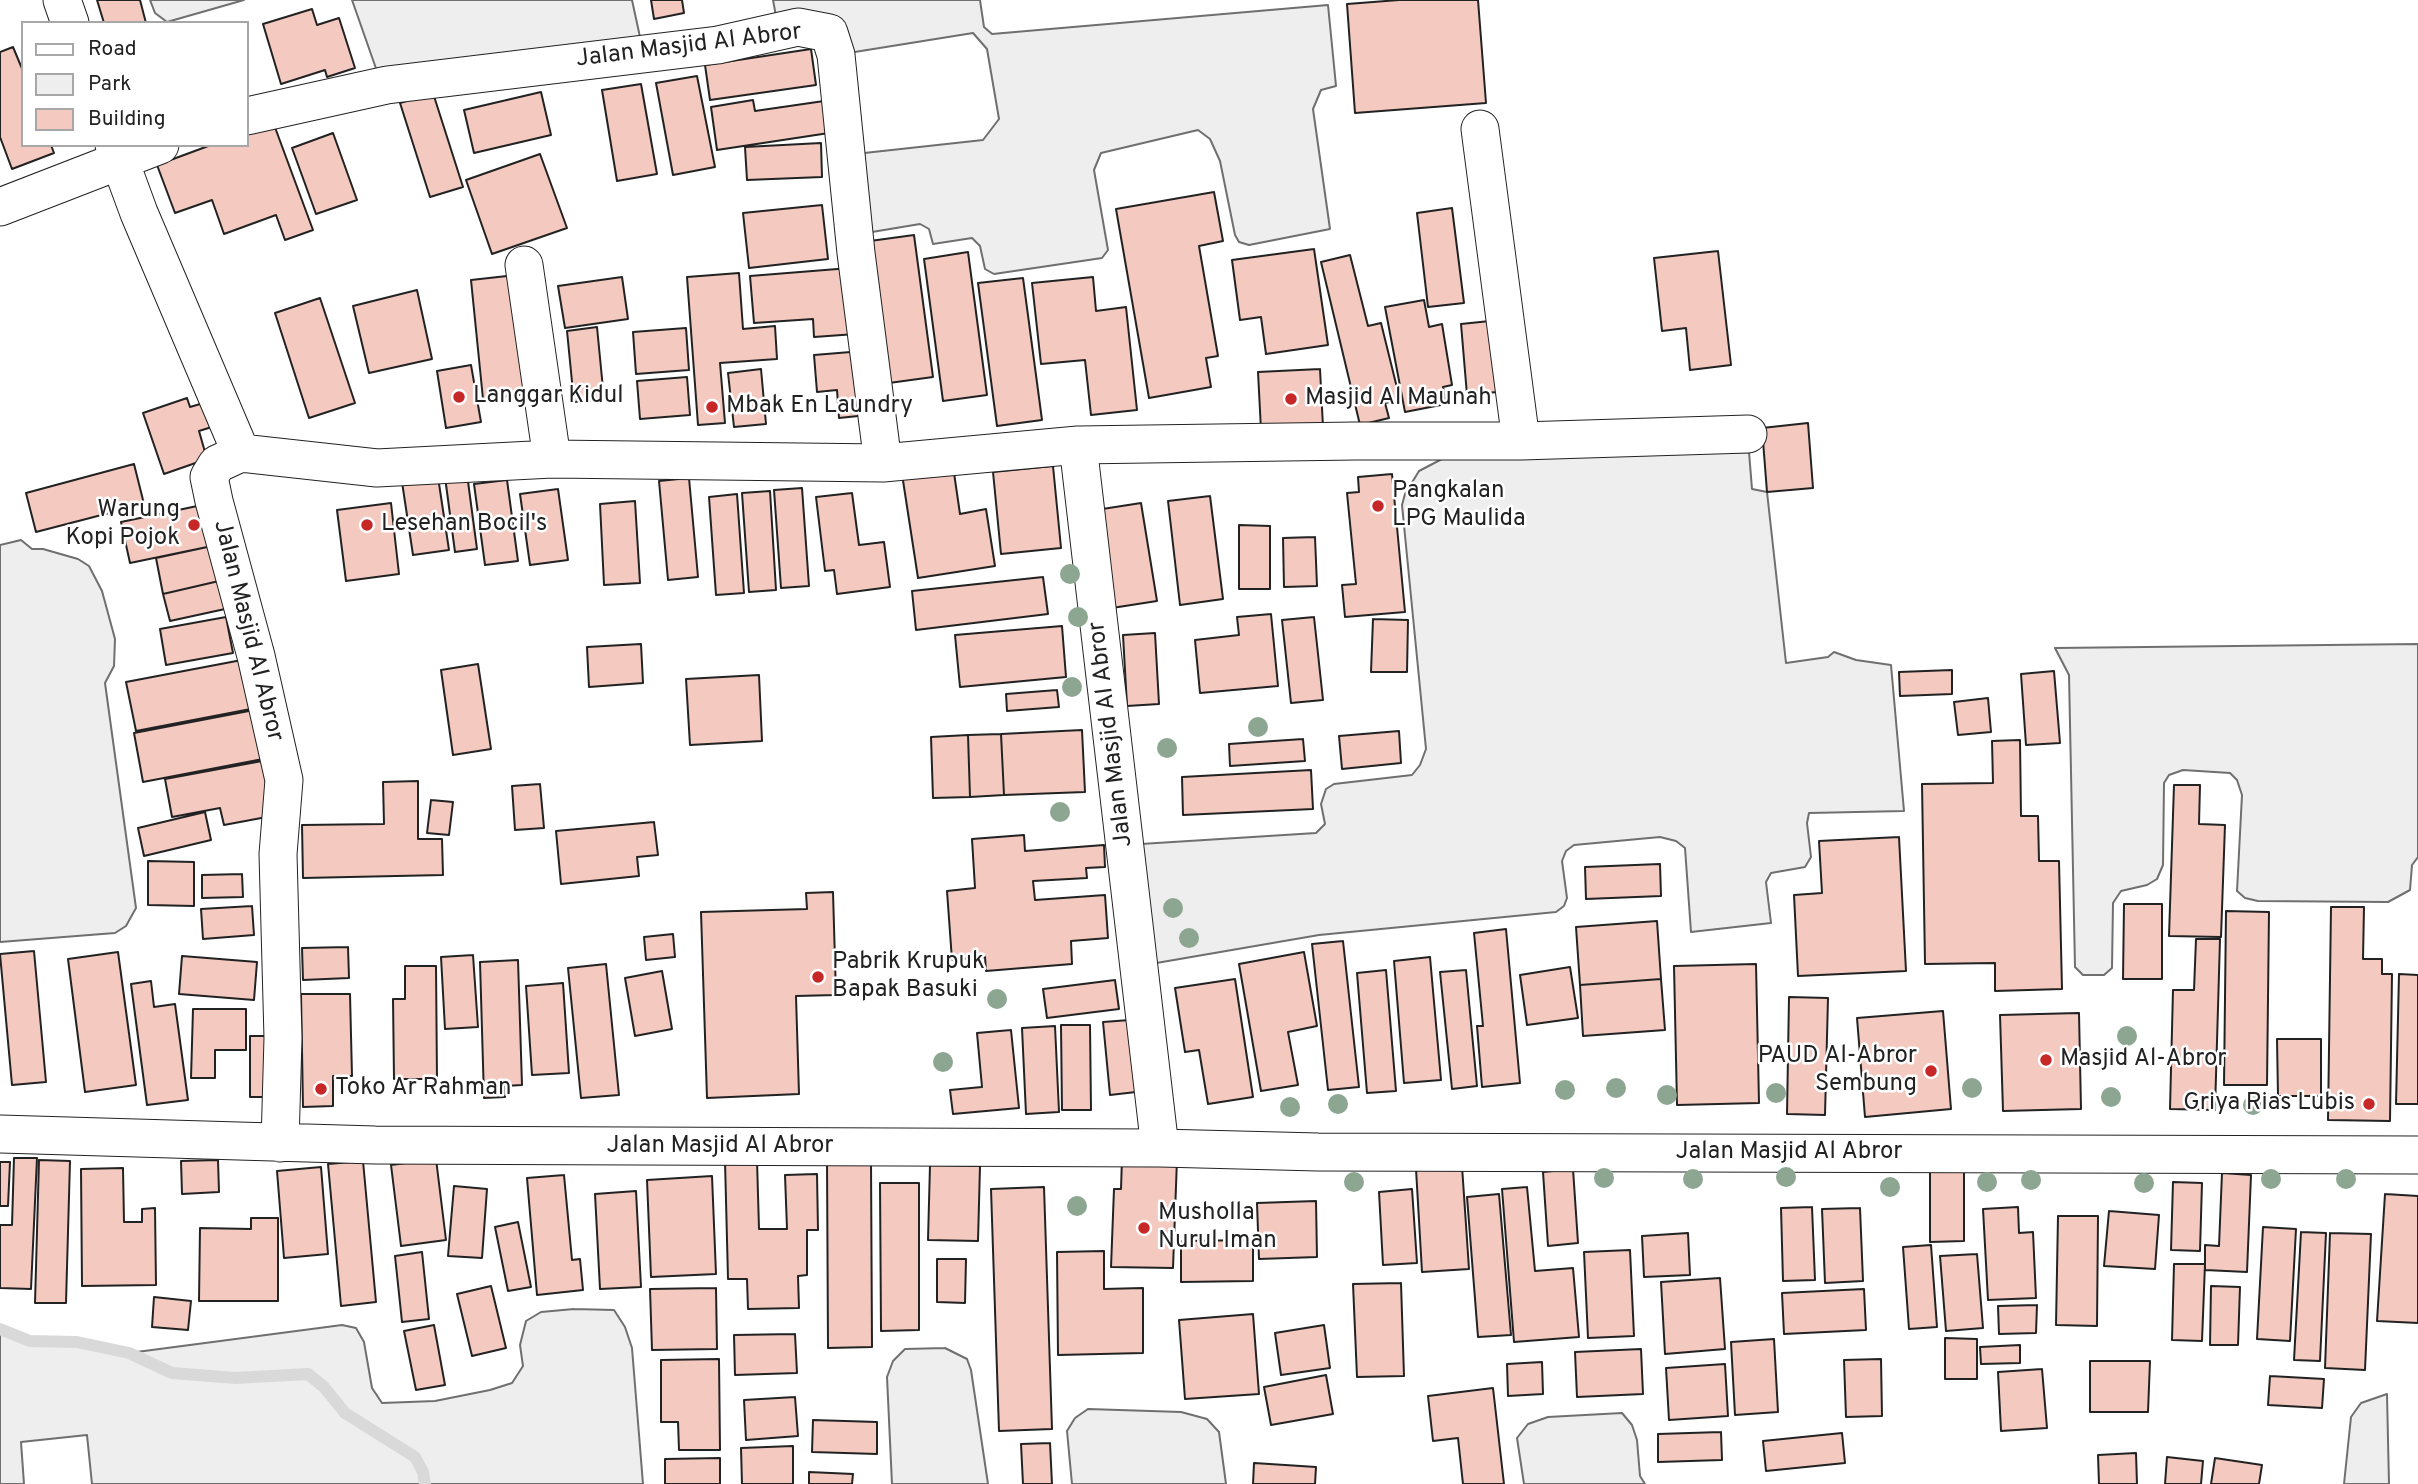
<!DOCTYPE html>
<style>
body{margin:0}
#map{position:relative;width:2418px;height:1484px;overflow:hidden;background:#fff;font-family:Overpass,sans-serif}
canvas{display:block}
.legend{position:absolute;left:21px;top:21px;width:228px;height:126px;box-sizing:border-box;background:#fff;border:2px solid #a7a7a7;margin:0;padding:9px 12px;list-style:none;font-size:21px;color:#222}
.legend li{display:flex;align-items:center;gap:14px;height:35px}
.legend b{width:35px;border:2px solid #a7a7a7}
</style>
<div id="map">
<canvas width="2418" height="1484"></canvas>
<ul class="legend">
<li><b style="height:9px;background:#fff"></b>Road</li>
<li><b style="height:19px;background:#eee"></b>Park</li>
<li><b style="height:19px;background:#f3c9c0"></b>Building</li>
</ul>
</div>
<script>
const c = document.querySelector('canvas').getContext('2d');
c.lineJoin = 'round';
function fill(path, color) {
  c.fillStyle = color;
  c.fill(path, 'evenodd');
}
function poly(rows) {
  const path = new Path2D();
  for (const r of rows) {
    path.moveTo(r[0], r[1]);
    for (let i = 2; i < r.length; i += 2) path.lineTo(r[i], r[i + 1]);
  }
  return path;
}
function strokePath(path, color, width, dash) {
  c.strokeStyle = color;
  c.lineWidth = width;
  c.lineCap = dash ? 'butt' : 'round';
  c.setLineDash(dash || []);
  c.stroke(path);
}
function write(font, color, halo, rows, align = 'center') {
  c.font = font + ' Overpass,sans-serif';
  c.lineWidth = 5;
  c.setLineDash([]);
  c.textBaseline = 'middle';
  c.strokeStyle = halo;
  c.fillStyle = color;
  for (const [text, x, y, turn = 0] of rows) {
    c.save();
    c.translate(x, y);
    c.rotate((+turn || 0) * Math.PI / 180);
    c.textAlign = isNaN(turn) ? turn : align;
    if (halo) c.strokeText(text, 0, 0);
    c.fillText(text, 0, 0);
    c.restore();
  }
}
const green = poly([
 [150,0,244,0,167,22,155,13,150,0],
 [352,0,632,0,640,37,379,77,352,0],
 [773,0,980,0,984,27,992,34,1328,5,1336,86,1321,90,1313,109,1330,229,1249,245,1239,242,1235,235,1220,161,1210,139,1198,130,1101,153,1094,170,1108,250,1102,258,994,274,985,269,980,246,972,238,933,244,929,229,920,224,854,235,846,155,983,140,999,119,987,49,973,33,836,55,779,32,773,0],
 [1749,452,1752,489,1767,492,1786,663,1828,657,1834,652,1856,660,1891,665,1904,811,1809,813,1807,823,1811,857,1805,867,1771,873,1766,882,1771,923,1691,932,1685,848,1676,841,1660,837,1574,845,1566,851,1562,861,1567,898,1564,906,1556,912,1319,935,1139,966,1125,845,1316,833,1325,824,1321,804,1326,789,1334,784,1412,775,1420,765,1426,749,1402,505,1405,494,1419,471,1442,459,1749,452],
 [21,540,32,549,43,549,78,559,89,566,102,591,115,639,114,666,105,683,136,908,126,926,115,933,0,942,0,545,21,540],
 [2418,644,2418,857,2412,865,2410,890,2388,902,2258,901,2245,898,2237,891,2242,795,2237,780,2230,773,2183,770,2169,775,2164,783,2163,865,2157,879,2147,885,2121,891,2113,903,2112,968,2104,975,2083,975,2075,967,2069,675,2055,648,2418,644],
 [574,1309,614,1310,625,1327,632,1348,643,1484,92,1484,87,1435,21,1442,24,1484,0,1484,0,1329,30,1341,77,1342,129,1353,342,1325,356,1328,364,1342,372,1388,382,1403,435,1401,490,1390,512,1383,523,1366,520,1345,526,1321,541,1312,574,1309],
 [945,1348,967,1359,971,1370,988,1484,892,1484,887,1377,893,1361,905,1349,945,1348],
 [2387,1394,2389,1484,2344,1484,2351,1417,2361,1403,2387,1394],
 [1088,1409,1181,1412,1207,1419,1219,1432,1226,1484,1072,1484,1067,1431,1075,1418,1088,1409],
 [1622,1413,1632,1425,1637,1440,1640,1476,1645,1484,1524,1484,1517,1438,1528,1424,1548,1417,1622,1413]
]);
fill(green, '#eee');
strokePath(green, '#6f6f6f', 2);
strokePath(poly([
 [0,1329,30,1341,77,1342,129,1353,172,1373,235,1378,308,1374,324,1387,345,1413,415,1457,423,1472,425,1484]
]), '#d9d9d9', 12);
const building = poly([
 [97,0,140,0,146,23,104,23,97,0],
 [651,0,682,0,684,13,654,19,651,0],
 [1399,0,1478,0,1486,103,1355,113,1347,4,1399,0],
 [312,9,317,25,339,18,355,68,327,77,325,70,281,84,263,24,312,9],
 [13,47,23,71,23,145,51,145,54,153,12,169,0,137,0,52,13,47],
 [811,49,816,85,710,100,705,65,811,49],
 [697,76,715,167,673,175,656,83,697,76],
 [641,84,657,174,617,181,602,90,641,84],
 [541,92,551,135,474,153,464,110,541,92],
 [433,93,463,187,430,197,400,103,433,93],
 [753,100,755,111,824,101,829,133,717,150,711,107,753,100],
 [273,122,313,230,285,240,276,215,224,234,212,200,175,213,157,165,211,145,247,145,247,132,273,122],
 [333,133,357,200,316,214,292,148,333,133],
 [821,143,822,177,747,180,745,147,821,143],
 [540,154,567,228,492,254,466,180,540,154],
 [1214,192,1223,241,1199,246,1218,356,1206,358,1211,387,1149,398,1116,209,1214,192],
 [822,205,828,259,749,268,743,213,822,205],
 [1452,208,1464,303,1428,307,1417,213,1452,208],
 [914,235,933,377,889,383,870,241,914,235],
 [1314,249,1328,345,1266,354,1261,317,1240,320,1232,260,1314,249],
 [1718,251,1731,365,1690,370,1686,328,1662,331,1654,258,1718,251],
 [968,252,987,395,943,401,924,259,968,252],
 [1350,255,1368,326,1381,323,1400,400,1385,403,1389,418,1360,425,1321,262,1350,255],
 [850,268,856,334,814,337,813,319,754,323,750,276,850,268],
 [739,273,743,329,775,326,777,359,720,363,725,423,698,425,687,277,739,273],
 [516,275,528,394,483,399,471,280,516,275],
 [622,277,628,319,565,328,558,286,622,277],
 [1093,277,1096,311,1126,307,1137,410,1091,415,1085,360,1041,364,1032,283,1093,277],
 [1023,278,1042,420,997,426,978,283,1023,278],
 [417,290,432,359,369,373,353,306,417,290],
 [320,298,355,403,309,418,275,313,320,298],
 [1424,300,1429,327,1442,324,1452,385,1443,387,1446,404,1405,412,1385,307,1424,300],
 [1490,321,1497,392,1467,395,1461,324,1490,321],
 [597,327,604,399,574,402,567,331,597,327],
 [686,328,689,370,636,374,633,332,686,328],
 [863,351,868,415,839,418,837,390,817,392,814,355,863,351],
 [471,365,481,422,446,428,437,371,471,365],
 [761,369,766,424,734,427,728,373,761,369],
 [1320,369,1323,427,1261,430,1258,372,1320,369],
 [687,377,690,415,640,419,637,381,687,377],
 [187,398,190,407,207,402,215,426,199,431,207,459,164,474,143,413,187,398],
 [1808,423,1813,488,1767,492,1762,428,1808,423],
 [134,464,144,504,36,532,26,493,134,464],
 [953,466,960,514,986,509,995,566,918,578,902,474,953,466],
 [1053,466,1061,548,1001,554,993,472,1053,466],
 [467,474,477,549,455,552,445,477,467,474],
 [1392,474,1405,612,1345,617,1342,585,1356,584,1347,493,1359,492,1358,477,1392,474],
 [438,477,449,550,413,555,402,482,438,477],
 [689,478,698,577,668,580,659,481,689,478],
 [507,480,518,561,485,565,474,484,507,480],
 [802,488,809,586,781,588,774,490,802,488],
 [558,489,568,560,530,565,520,494,558,489],
 [770,491,776,590,749,592,742,493,770,491],
 [852,493,859,545,884,542,890,587,837,594,834,570,825,571,816,497,852,493],
 [737,494,744,593,716,595,709,497,737,494],
 [1210,496,1223,599,1180,605,1168,501,1210,496],
 [635,501,640,583,604,585,600,504,635,501],
 [391,503,399,574,346,581,337,510,391,503],
 [1141,503,1157,601,1112,608,1096,510,1141,503],
 [202,505,212,546,130,563,121,522,202,505],
 [1239,525,1270,526,1270,589,1239,589,1239,525],
 [1315,537,1317,586,1284,587,1283,538,1315,537],
 [212,546,219,581,163,594,156,558,212,546],
 [1043,577,1048,614,916,630,912,591,1043,577],
 [219,581,225,609,170,621,163,594,219,581],
 [1271,614,1278,686,1200,693,1195,640,1239,635,1237,617,1271,614],
 [226,617,233,653,166,665,160,629,226,617],
 [1314,617,1323,700,1291,703,1282,620,1314,617],
 [1373,619,1408,620,1407,672,1371,672,1373,619],
 [1062,626,1066,677,960,687,955,635,1062,626],
 [1155,633,1159,704,1127,706,1123,635,1155,633],
 [641,644,643,683,589,687,587,647,641,644],
 [247,659,256,708,136,731,126,682,247,659],
 [478,664,491,749,453,755,441,670,478,664],
 [1952,670,1952,694,1900,696,1899,672,1952,670],
 [2054,671,2060,743,2026,745,2021,674,2054,671],
 [759,675,762,741,690,745,686,679,759,675],
 [1057,690,1059,707,1007,711,1006,694,1057,690],
 [1988,698,1991,732,1958,735,1954,702,1988,698],
 [254,710,263,759,143,782,134,733,254,710],
 [1082,730,1085,792,1004,795,1001,734,1082,730],
 [1399,731,1401,763,1342,769,1339,736,1399,731],
 [1001,734,1004,795,970,797,968,735,1001,734],
 [968,735,970,797,933,798,931,737,968,735],
 [1303,739,1305,761,1230,766,1229,744,1303,739],
 [2020,740,2021,816,2038,816,2039,861,2059,861,2062,989,1995,991,1995,963,1925,964,1922,784,1993,783,1992,741,2020,740],
 [262,761,272,816,224,825,220,808,172,817,165,779,262,761],
 [1311,770,1313,809,1183,815,1182,777,1311,770],
 [418,781,418,839,442,839,443,875,303,878,302,825,384,824,383,782,418,781],
 [540,784,544,828,515,830,512,786,540,784],
 [2174,785,2200,785,2199,824,2225,825,2221,937,2169,936,2174,785],
 [431,800,453,802,449,835,427,833,431,800],
 [205,812,211,840,144,856,138,828,205,812],
 [654,822,658,855,637,857,639,876,561,884,556,831,654,822],
 [1024,835,1025,851,1104,845,1105,867,1086,868,1087,878,1033,881,1035,900,1105,895,1108,938,1071,941,1072,964,986,971,985,957,952,960,947,891,975,888,972,839,1024,835],
 [1899,837,1906,971,1798,976,1794,895,1822,893,1819,841,1899,837],
 [148,861,194,862,194,906,148,905,148,861],
 [1660,864,1661,896,1586,899,1585,867,1660,864],
 [242,874,243,897,202,898,202,875,242,874],
 [833,892,836,995,796,996,799,1094,707,1098,701,912,807,909,806,893,833,892],
 [2124,904,2162,904,2162,979,2123,979,2124,904],
 [252,906,254,935,203,939,201,909,252,906],
 [2331,907,2364,907,2363,959,2382,959,2382,974,2392,974,2390,1121,2328,1120,2331,907],
 [2226,911,2269,912,2267,1085,2224,1085,2226,911],
 [1657,921,1661,979,1580,985,1576,927,1657,921],
 [1506,929,1520,1083,1482,1087,1477,1026,1483,1026,1474,933,1506,929],
 [673,934,675,957,646,960,644,937,673,934],
 [2196,939,2220,939,2215,1110,2170,1109,2173,990,2194,990,2196,939],
 [1343,941,1359,1087,1328,1090,1312,944,1343,941],
 [348,947,349,978,303,980,302,948,348,947],
 [34,951,46,1082,12,1085,0,954,34,951],
 [118,952,136,1085,85,1092,68,959,118,952],
 [1304,952,1317,1026,1288,1032,1298,1085,1261,1091,1239,964,1304,952],
 [473,955,478,1027,445,1029,441,957,473,955],
 [182,956,257,962,254,1000,179,994,182,956],
 [1430,957,1441,1080,1404,1083,1394,961,1430,957],
 [518,960,522,1085,505,1086,505,1097,484,1098,480,962,518,960],
 [606,964,619,1095,581,1098,568,968,606,964],
 [1756,964,1759,1103,1677,1105,1674,966,1756,964],
 [405,966,436,966,437,1079,394,1079,393,999,405,999,405,966],
 [1570,967,1578,1018,1527,1025,1520,975,1570,967],
 [1386,970,1396,1091,1367,1093,1357,973,1386,970],
 [1466,970,1477,1086,1452,1089,1440,972,1466,970],
 [662,971,672,1029,635,1036,625,978,662,971],
 [2399,974,2418,975,2418,1104,2396,1104,2399,974],
 [1235,979,1253,1097,1208,1104,1199,1050,1185,1052,1175,988,1235,979],
 [1661,979,1665,1030,1583,1036,1580,985,1661,979],
 [1115,980,1119,1009,1047,1018,1043,989,1115,980],
 [151,981,154,1007,175,1004,188,1100,147,1105,131,984,151,981],
 [563,983,569,1073,532,1075,526,986,563,983],
 [301,994,350,994,352,1076,333,1076,333,1106,303,1107,301,994],
 [1789,997,1828,998,1825,1115,1787,1114,1789,997],
 [193,1009,246,1009,246,1050,215,1050,215,1078,191,1078,193,1009],
 [1943,1011,1951,1109,1865,1117,1857,1018,1943,1011],
 [2079,1013,2081,1109,2003,1111,2000,1015,2079,1013],
 [1130,1020,1136,1092,1110,1095,1103,1022,1130,1020],
 [1061,1025,1090,1025,1091,1110,1062,1110,1061,1025],
 [1055,1026,1059,1112,1026,1114,1022,1028,1055,1026],
 [1011,1030,1019,1108,953,1114,950,1090,982,1087,977,1033,1011,1030],
 [250,1036,272,1036,272,1097,250,1097,250,1036],
 [2277,1039,2321,1039,2321,1096,2278,1096,2277,1039],
 [14,1158,37,1158,31,1289,0,1288,0,1225,12,1225,14,1158],
 [1122,1158,1177,1159,1173,1268,1111,1267,1114,1189,1121,1189,1122,1158],
 [436,1159,446,1240,401,1246,391,1165,436,1159],
 [39,1160,70,1161,66,1303,35,1303,39,1160],
 [218,1160,219,1192,182,1194,181,1161,218,1160],
 [757,1160,759,1229,787,1229,785,1175,817,1174,818,1230,807,1230,807,1275,798,1276,799,1308,748,1309,747,1279,728,1279,725,1161,757,1160],
 [827,1160,871,1160,872,1347,828,1348,827,1160],
 [363,1161,376,1302,341,1306,328,1164,363,1161],
 [0,1162,10,1162,8,1206,0,1206,0,1162],
 [930,1165,980,1166,978,1241,928,1240,930,1165],
 [1462,1166,1469,1269,1422,1272,1416,1169,1462,1166],
 [321,1167,328,1254,284,1258,277,1171,321,1167],
 [1930,1167,1964,1167,1964,1241,1930,1242,1930,1167],
 [123,1168,124,1222,142,1222,142,1209,155,1208,156,1285,82,1286,81,1169,123,1168],
 [1573,1169,1578,1243,1548,1246,1543,1172,1573,1169],
 [2222,1173,2251,1175,2247,1272,2205,1270,2205,1245,2219,1246,2222,1173],
 [564,1175,572,1260,580,1259,583,1290,537,1295,527,1178,564,1175],
 [712,1176,716,1274,651,1277,647,1180,712,1176],
 [2173,1182,2202,1183,2200,1251,2171,1250,2173,1182],
 [880,1183,919,1183,919,1330,881,1331,880,1183],
 [454,1186,487,1189,482,1258,448,1256,454,1186],
 [1044,1187,1052,1429,999,1431,991,1189,1044,1187],
 [1527,1187,1535,1271,1573,1268,1579,1337,1514,1342,1502,1189,1527,1187],
 [1412,1189,1417,1263,1383,1265,1379,1192,1412,1189],
 [636,1191,641,1287,600,1289,595,1194,636,1191],
 [1499,1194,1511,1335,1478,1337,1467,1197,1499,1194],
 [2385,1194,2418,1196,2418,1323,2377,1321,2385,1194],
 [1316,1201,1317,1257,1259,1259,1257,1203,1316,1201],
 [1812,1207,1815,1280,1783,1281,1781,1208,1812,1207],
 [2018,1207,2019,1233,2033,1232,2036,1298,1988,1300,1983,1209,2018,1207],
 [1860,1208,1863,1281,1825,1283,1822,1209,1860,1208],
 [2109,1211,2159,1215,2155,1269,2104,1266,2109,1211],
 [2058,1216,2098,1216,2097,1326,2056,1325,2058,1216],
 [251,1218,278,1218,278,1301,199,1301,200,1228,251,1229,251,1218],
 [518,1222,531,1287,508,1291,495,1227,518,1222],
 [2263,1227,2296,1229,2290,1341,2257,1339,2263,1227],
 [2301,1232,2326,1233,2320,1361,2294,1360,2301,1232],
 [1688,1233,1690,1275,1644,1277,1642,1236,1688,1233],
 [2330,1233,2371,1234,2365,1370,2325,1368,2330,1233],
 [1253,1240,1253,1281,1181,1282,1181,1241,1253,1240],
 [1931,1245,1937,1327,1909,1329,1903,1247,1931,1245],
 [1630,1250,1634,1336,1588,1338,1584,1252,1630,1250],
 [1104,1251,1104,1289,1143,1288,1143,1353,1058,1355,1057,1252,1104,1251],
 [422,1252,429,1319,402,1322,395,1256,422,1252],
 [1977,1254,1983,1328,1946,1331,1940,1256,1977,1254],
 [937,1259,966,1259,965,1303,937,1302,937,1259],
 [2174,1264,2205,1264,2202,1341,2172,1340,2174,1264],
 [1720,1278,1725,1349,1665,1354,1661,1282,1720,1278],
 [1401,1283,1404,1376,1357,1377,1353,1284,1401,1283],
 [491,1286,506,1348,472,1356,457,1294,491,1286],
 [2211,1286,2240,1287,2238,1345,2210,1345,2211,1286],
 [716,1288,717,1349,652,1350,650,1289,716,1288],
 [1864,1289,1866,1330,1784,1334,1782,1293,1864,1289],
 [154,1297,191,1301,188,1330,152,1327,154,1297],
 [2037,1305,2036,1333,1999,1334,1998,1306,2037,1305],
 [1253,1314,1259,1394,1185,1399,1179,1320,1253,1314],
 [434,1325,445,1385,416,1390,404,1331,434,1325],
 [1324,1325,1330,1368,1281,1375,1275,1333,1324,1325],
 [795,1334,797,1373,735,1375,734,1335,795,1334],
 [1945,1338,1977,1339,1977,1379,1945,1379,1945,1338],
 [1774,1339,1778,1412,1735,1415,1731,1342,1774,1339],
 [2020,1345,2020,1363,1981,1364,1980,1347,2020,1345],
 [1641,1349,1643,1394,1577,1397,1575,1352,1641,1349],
 [719,1359,720,1450,679,1450,678,1422,661,1422,661,1360,719,1359],
 [1881,1359,1882,1416,1846,1417,1844,1360,1881,1359],
 [2090,1361,2150,1361,2148,1412,2090,1412,2090,1361],
 [1542,1362,1543,1394,1508,1396,1507,1364,1542,1362],
 [1725,1364,1728,1416,1669,1420,1666,1368,1725,1364],
 [2042,1369,2047,1428,2001,1431,1998,1372,2042,1369],
 [1326,1375,1333,1414,1271,1425,1264,1387,1326,1375],
 [2270,1376,2324,1379,2322,1408,2268,1405,2270,1376],
 [1493,1388,1504,1484,1463,1484,1458,1438,1433,1441,1428,1396,1493,1388],
 [795,1397,798,1436,746,1440,744,1400,795,1397],
 [813,1420,877,1422,877,1454,812,1452,813,1420],
 [1721,1432,1722,1460,1658,1462,1658,1434,1721,1432],
 [1842,1433,1845,1463,1766,1471,1763,1441,1842,1433],
 [1050,1443,1052,1484,1023,1484,1021,1444,1050,1443],
 [793,1446,793,1484,742,1484,741,1448,793,1446],
 [2136,1453,2137,1484,2099,1484,2098,1455,2136,1453],
 [2167,1457,2203,1461,2201,1484,2165,1484,2167,1457],
 [720,1458,720,1484,665,1484,665,1459,720,1458],
 [2215,1458,2262,1465,2259,1484,2211,1484,2215,1458],
 [1254,1463,1316,1467,1315,1484,1253,1484,1254,1463],
 [809,1472,853,1474,852,1484,809,1484,809,1472]
]);
fill(building, '#f3c9c0');
strokePath(building, '#222', 2);
const street = poly([
 [62,0,70,23],
 [247,116,387,85,718,45,798,27,829,33,836,55,856,253,883,463],
 [1480,129,1521,441],
 [114,145,139,213,241,453,217,464,209,477,214,501,256,656,284,780,278,854,283,1038,280,1143],
 [0,207,160,145],
 [524,265,552,459],
 [1078,445,1160,1148],
 [241,453,377,468,552,459,883,463,1078,445,1355,441,1521,441,1748,434],
 [0,1134,375,1145,1160,1148,1318,1152,2418,1155]
]);
strokePath(street, '#222', 39);
strokePath(street, '#fff', 37);
c.fillStyle = '#8da692';
for (const [x, y] of [
 [1070,574],
 [1078,617],
 [1072,687],
 [1258,727],
 [1167,748],
 [1060,812],
 [1173,908],
 [1189,938],
 [997,999],
 [2127,1036],
 [943,1062],
 [1616,1088],
 [1972,1088],
 [1565,1090],
 [1776,1093],
 [1667,1095],
 [2111,1097],
 [1338,1104],
 [2253,1105],
 [1290,1107],
 [1786,1177],
 [1604,1178],
 [1693,1179],
 [2271,1179],
 [2346,1179],
 [2031,1180],
 [1354,1182],
 [1987,1182],
 [2144,1183],
 [1890,1187],
 [1077,1206]
]) {
  c.beginPath();
  c.arc(x, y, 10, 0, 2 * Math.PI);
  c.fill();
}
for (const [x, y, r, color] of [
 [459,397,7,"#c62828"],
 [1291,399,7,"#c62828"],
 [712,407,7,"#c62828"],
 [1378,506,7,"#c62828"],
 [194,525,7,"#c62828"],
 [367,525,7,"#c62828"],
 [818,977,7,"#c62828"],
 [2046,1060,7,"#c62828"],
 [1931,1071,7,"#c62828"],
 [321,1089,7,"#c62828"],
 [2369,1104,7,"#c62828"],
 [1144,1228,7,"#c62828"]
]) {
  const dot = new Path2D();
  dot.arc(x, y, r, 0, 2 * Math.PI);
  c.fillStyle = color;
  c.fill(dot);
  strokePath(dot, '#fff', 2.5);
}
write('24px', '#222', '#fff', [
 ["Jalan Masjid Al Abror",689,47,-7],
 ["Jalan Masjid Al Abror",247,631,76],
 ["Jalan Masjid Al Abror",1112,734,-97],
 ["Jalan Masjid Al Abror",720,1147],
 ["Jalan Masjid Al Abror",1789,1153]
]);
write('24px', '#222', '#fff', [
 ["Langgar Kidul",473,397],
 ["Masjid Al Maunah",1305,399],
 ["Mbak En Laundry",726,407],
 ["Pangkalan",1392,492],
 ["LPG Maulida",1392,520],
 ["Warung",180,511,"right"],
 ["Kopi Pojok",180,539,"right"],
 ["Lesehan Bocil's",381,525],
 ["Pabrik Krupuk",832,963],
 ["Bapak Basuki",832,991],
 ["PAUD Al-Abror",1917,1057,"right"],
 ["Sembung",1917,1085,"right"],
 ["Masjid Al-Abror",2060,1060],
 ["Toko Ar Rahman",335,1089],
 ["Griya Rias Lubis",2355,1104,"right"],
 ["Musholla",1158,1214],
 ["Nurul Iman",1158,1242]
], 'left');
</script>
